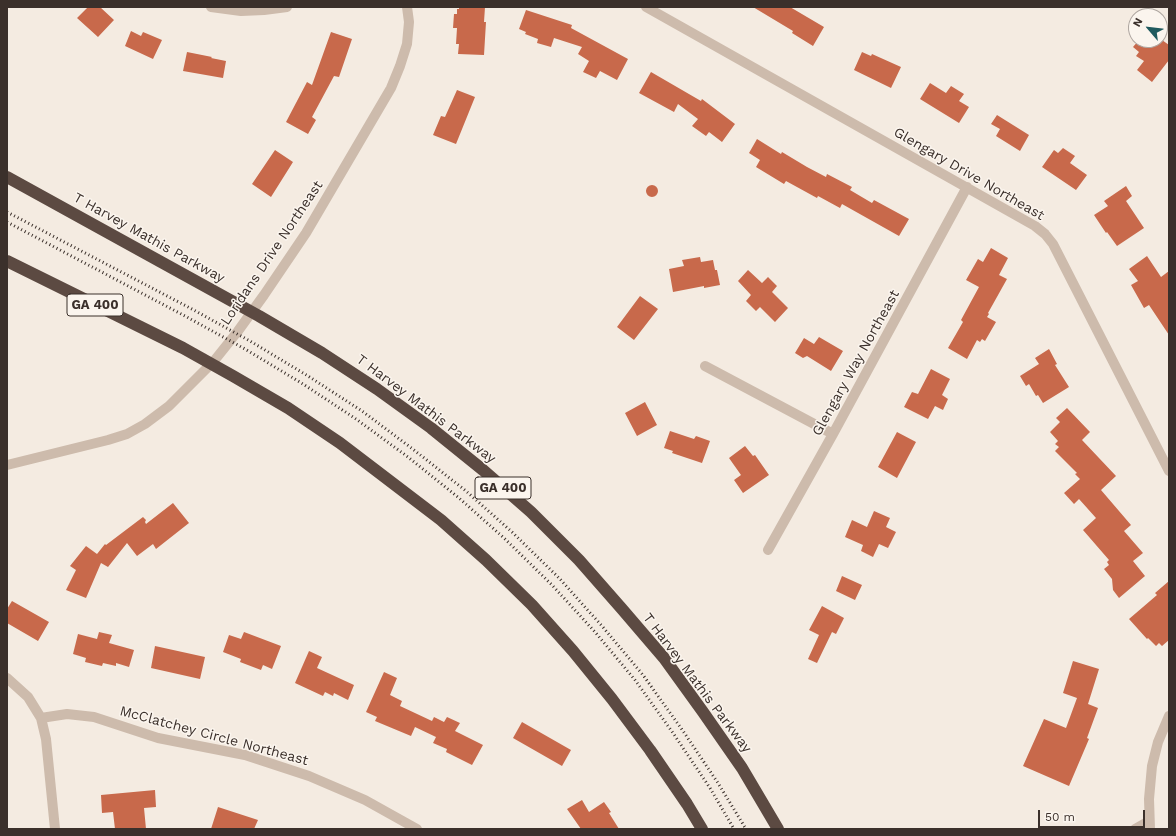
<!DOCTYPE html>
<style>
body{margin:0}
#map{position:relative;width:1176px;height:836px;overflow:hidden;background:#f4ebe1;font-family:"Work Sans",sans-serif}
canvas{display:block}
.frame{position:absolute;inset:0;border:8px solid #3b302b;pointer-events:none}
.north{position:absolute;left:1128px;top:8px;width:40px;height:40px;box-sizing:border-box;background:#fbf5ee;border:1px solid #aea6a0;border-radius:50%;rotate:298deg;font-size:11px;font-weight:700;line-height:16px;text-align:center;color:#3b302b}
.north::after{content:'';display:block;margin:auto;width:14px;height:18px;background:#1f5a5e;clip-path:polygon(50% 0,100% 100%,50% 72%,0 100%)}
.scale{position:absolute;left:1038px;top:810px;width:107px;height:18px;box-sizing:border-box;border:2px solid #3b302b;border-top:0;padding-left:5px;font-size:12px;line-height:14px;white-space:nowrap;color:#3b302b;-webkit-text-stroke:3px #fbf5ee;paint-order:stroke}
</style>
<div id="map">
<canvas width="1176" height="836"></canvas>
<div class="frame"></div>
<div class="north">N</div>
<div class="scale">50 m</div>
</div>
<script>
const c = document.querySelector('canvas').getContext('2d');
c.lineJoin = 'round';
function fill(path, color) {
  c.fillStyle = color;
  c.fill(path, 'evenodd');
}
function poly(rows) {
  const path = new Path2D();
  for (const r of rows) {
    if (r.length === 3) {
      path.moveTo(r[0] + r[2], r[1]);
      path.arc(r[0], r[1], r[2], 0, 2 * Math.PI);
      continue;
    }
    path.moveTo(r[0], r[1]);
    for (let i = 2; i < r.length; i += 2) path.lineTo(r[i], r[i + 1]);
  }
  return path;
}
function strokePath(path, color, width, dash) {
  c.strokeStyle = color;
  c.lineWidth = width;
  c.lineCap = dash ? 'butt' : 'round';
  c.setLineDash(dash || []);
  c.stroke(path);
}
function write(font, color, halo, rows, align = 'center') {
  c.font = font + ' "Work Sans",sans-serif';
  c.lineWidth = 3;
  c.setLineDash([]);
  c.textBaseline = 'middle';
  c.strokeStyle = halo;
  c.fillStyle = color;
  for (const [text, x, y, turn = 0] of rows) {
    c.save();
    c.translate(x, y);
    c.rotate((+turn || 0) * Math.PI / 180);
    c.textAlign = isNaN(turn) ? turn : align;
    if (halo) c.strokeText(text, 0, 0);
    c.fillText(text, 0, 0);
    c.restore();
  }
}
fill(poly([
 [88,7,100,7,114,20,98,37,77,18],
 [459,7,485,7,484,22,486,22,484,55,458,54,459,44,456,44,457,28,453,28,454,14,457,14,457,9,459,9],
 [753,7,790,7,824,27,813,46,792,33,793,31],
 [526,10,572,25,571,28,628,59,617,80,600,71,596,78,583,72,589,61,578,54,582,47,554,38,551,47,537,43,538,39,525,34,526,32,519,29],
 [131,31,141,36,143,32,162,40,153,59,125,46],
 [331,32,352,39,339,77,334,76,312,117,316,120,308,134,286,122,307,82,312,85],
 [1139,40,1162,40,1169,45,1169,60,1152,82,1137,70,1144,61,1136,56,1139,52,1133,47],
 [187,52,212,57,211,58,226,61,223,78,183,71],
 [862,52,871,56,872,54,901,67,891,88,854,70],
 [651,72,701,101,702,99,735,124,722,142,709,132,706,136,692,126,698,119,678,104,674,112,639,93],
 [930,83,946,93,951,86,964,94,959,101,969,107,959,123,920,99],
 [457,90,475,97,456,144,433,135,441,116,445,117],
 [997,115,1029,135,1020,151,996,136,1000,129,991,124],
 [757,139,781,154,782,152,807,167,826,177,827,174,852,187,850,190,872,203,874,200,909,219,899,236,842,204,840,208,818,196,817,198,786,181,784,184,756,167,760,160,749,153],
 [1063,148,1075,156,1070,163,1087,175,1076,190,1042,167,1054,150,1058,153],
 [275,150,293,162,271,197,252,184],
 [652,191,6],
 [1126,186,1132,196,1126,201,1144,228,1117,246,1107,232,1106,233,1094,215,1108,206,1104,201],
 [991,248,1008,258,999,275,1007,279,988,313,989,314,987,317,996,322,985,341,982,339,980,342,977,340,967,359,948,348,963,322,961,320,979,287,966,280,978,259,983,262],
 [1147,256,1161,277,1169,271,1169,335,1149,305,1144,308,1131,285,1138,281,1129,269],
 [700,257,701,262,713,260,715,270,717,270,720,285,704,288,704,286,673,292,669,269,684,266,682,260],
 [748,270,762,283,768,277,777,286,772,292,788,308,775,322,760,307,756,311,746,301,751,295,738,281],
 [640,296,658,309,634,340,617,327],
 [819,337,843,351,831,371,807,356,803,358,795,353,804,338,814,344],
 [1049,349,1057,364,1055,365,1069,387,1043,403,1038,395,1036,396,1029,384,1026,386,1020,376,1039,364,1035,358],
 [931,369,950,379,942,395,948,399,943,410,935,406,928,419,904,407,912,392,918,394],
 [645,402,657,425,637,436,625,413],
 [1067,408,1090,432,1082,440,1116,476,1101,490,1131,525,1124,531,1143,553,1133,561,1145,576,1119,598,1113,590,1112,579,1104,569,1109,565,1107,562,1109,560,1083,530,1096,518,1079,499,1074,504,1064,493,1080,479,1075,474,1077,473,1055,451,1059,447,1055,444,1058,441,1050,432,1060,422,1056,418],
 [670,431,694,439,696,436,710,441,702,463,672,453,673,451,664,448],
 [897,432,916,442,897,478,878,467],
 [745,446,753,456,755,455,769,475,743,493,734,480,741,475,729,458],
 [173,503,189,523,156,549,153,544,137,556,127,543,108,567,101,563,86,598,66,590,76,570,70,566,86,546,97,554,105,544,106,545,143,517,146,520,145,522,146,524],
 [874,511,890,518,886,527,896,532,888,548,879,544,873,557,861,551,863,545,845,537,852,520,867,527],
 [842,576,862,585,855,600,836,591],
 [1169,581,1169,640,1162,646,1159,643,1156,646,1148,638,1147,639,1129,619,1157,595,1155,593],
 [12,601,49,622,38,641,7,623,7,609],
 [822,606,844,618,836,634,832,632,817,663,808,659,819,635,809,630],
 [99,632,112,635,109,643,134,650,129,667,116,663,116,666,103,663,102,666,85,662,86,658,73,654,78,634,97,639],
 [244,632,281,646,272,669,263,665,261,670,240,662,241,659,223,652,229,635,241,639],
 [155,646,205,657,200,679,151,668],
 [309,651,322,657,317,668,354,685,348,700,334,693,333,696,325,692,323,696,295,683],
 [1073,661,1099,669,1088,704,1098,708,1087,738,1089,739,1069,786,1023,766,1044,719,1066,728,1077,698,1063,693],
 [384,672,397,678,390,695,402,701,400,706,432,721,434,717,444,722,447,717,460,723,455,731,483,745,472,765,446,752,447,749,433,743,436,737,415,727,411,736,375,721,377,717,366,712],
 [522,722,571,750,562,766,513,738],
 [155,790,156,807,144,808,146,829,115,829,113,812,102,813,101,795],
 [582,800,589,812,604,802,611,812,609,813,619,829,581,829,567,809],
 [218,807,258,820,254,829,211,829]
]), '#c8694b');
strokePath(poly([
 [211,7,241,11,264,10,287,7],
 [646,7,1035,226,1045,234,1053,244,1169,471],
 [705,366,833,434],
 [7,465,108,440,127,434,145,424,169,406,214,361,238,331,264,295,306,233,391,88,400,66,407,44,409,22,407,7],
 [768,550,833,434,967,187],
 [7,678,28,697,41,718],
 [55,829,46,739,41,718,67,714,94,717,158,738,245,755,309,776,365,800,417,829],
 [1135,829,1149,821],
 [1150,829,1149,799,1152,766,1158,742,1169,716]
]), '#cdbbac', 10);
strokePath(poly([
 [7,177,259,316,322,353,377,389,431,428,483,470,531,512,579,560,622,609,664,658,703,712,742,768,778,829],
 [7,261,183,348,233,376,288,408,340,443,441,520,486,560,532,605,573,651,612,699,650,750,687,804,702,829]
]), '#5c4a42', 12);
strokePath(poly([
 [7,212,190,308,250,341,308,376,362,411,414,450,466,491,512,532,559,578,602,626,643,675,681,728,718,783,746,829],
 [7,222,185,316,245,349,303,384,356,419,408,457,459,498,504,538,552,585,595,632,635,680,673,733,710,788,734,829]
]), '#3b302b', 3, [1, 3]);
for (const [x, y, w] of [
 [95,305,56],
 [503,488,56]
]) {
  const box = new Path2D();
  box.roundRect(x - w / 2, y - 11, w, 22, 3);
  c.fillStyle = '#fbf5ee';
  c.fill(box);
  strokePath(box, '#3b302b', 1);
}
write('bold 13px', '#3b302b', null, [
 ["GA 400",95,305],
 ["GA 400",503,488]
]);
write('14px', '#3b302b', '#fbf5ee', [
 ["Glengary Drive Northeast",969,174,30],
 ["T Harvey Mathis Parkway",149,238,29],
 ["Loridans Drive Northeast",272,253,-56],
 ["Glengary Way Northeast",856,363,-61],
 ["T Harvey Mathis Parkway",426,409,37],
 ["T Harvey Mathis Parkway",697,683,53],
 ["McClatchey Circle Northeast",214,736,15]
]);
</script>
